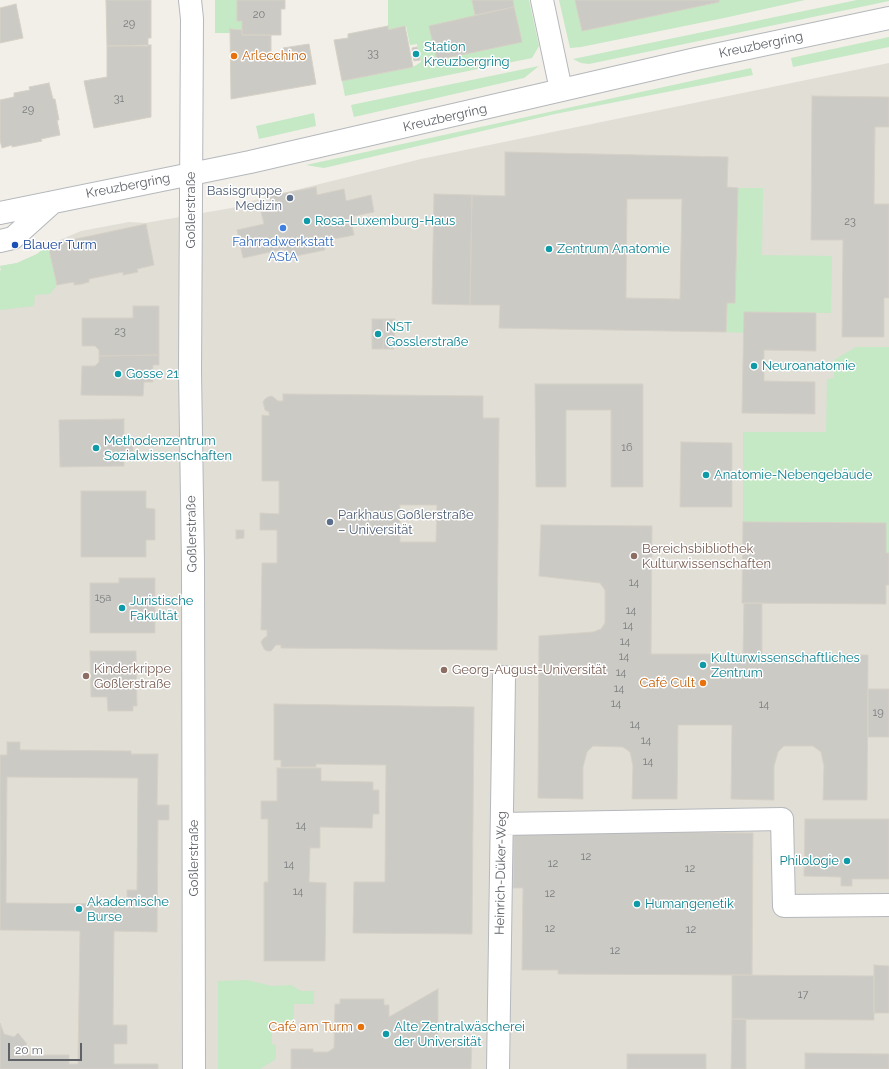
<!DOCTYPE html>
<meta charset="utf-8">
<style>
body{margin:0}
#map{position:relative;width:889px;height:1069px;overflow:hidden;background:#f1efe8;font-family:Raleway,sans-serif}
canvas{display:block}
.scale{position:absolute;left:8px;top:1043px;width:74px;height:18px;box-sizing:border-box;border:2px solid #5f6368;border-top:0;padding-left:5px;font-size:12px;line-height:14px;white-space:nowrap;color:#5f6368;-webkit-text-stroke:3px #fff;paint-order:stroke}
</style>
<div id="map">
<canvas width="889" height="1069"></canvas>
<div class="scale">20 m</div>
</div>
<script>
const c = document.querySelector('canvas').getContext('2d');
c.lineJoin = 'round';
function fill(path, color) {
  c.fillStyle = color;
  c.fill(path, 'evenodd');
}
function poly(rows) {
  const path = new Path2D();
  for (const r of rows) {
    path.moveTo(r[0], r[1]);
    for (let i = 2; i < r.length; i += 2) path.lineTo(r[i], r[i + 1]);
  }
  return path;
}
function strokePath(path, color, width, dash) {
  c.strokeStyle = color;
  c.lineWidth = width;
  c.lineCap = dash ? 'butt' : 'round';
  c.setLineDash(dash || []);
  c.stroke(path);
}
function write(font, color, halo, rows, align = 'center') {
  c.font = font + ' Raleway,sans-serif';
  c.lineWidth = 3;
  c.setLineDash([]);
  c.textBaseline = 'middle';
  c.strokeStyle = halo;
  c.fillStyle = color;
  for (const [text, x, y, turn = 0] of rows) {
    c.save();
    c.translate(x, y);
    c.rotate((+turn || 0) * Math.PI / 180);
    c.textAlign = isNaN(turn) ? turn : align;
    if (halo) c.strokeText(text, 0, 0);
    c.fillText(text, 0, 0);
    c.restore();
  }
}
fill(poly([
 [889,63,889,1069,0,1069,0,271,1,270,0,266,17,263,37,254,48,245,81,231,129,222,145,223,237,207,247,202,421,159]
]), '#e1ded6');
fill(poly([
 [215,0,237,0,242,21,242,30,231,29,230,33,215,33],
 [388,0,529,0,539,46,532,58,345,96,342,81,413,67,421,62,417,44,410,45,406,26,388,30],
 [559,0,805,0,724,18,581,47,570,48],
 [857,0,889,0,889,1,589,64,581,63,573,59],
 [889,37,889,47,793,67,791,58],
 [539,66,524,78,354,117,351,105],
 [751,68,753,75,555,114,324,168,306,165],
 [314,113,316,126,259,139,256,126],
 [738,188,763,188,762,255,832,256,831,313,744,312,743,333,726,332,727,303,735,302],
 [48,245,57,285,50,294,35,295,34,306,0,310,0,271,1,270,0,266,17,263,37,254],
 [856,347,889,347,889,553,886,553,886,523,743,522,743,432,826,432,827,379,834,378,834,360],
 [247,980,272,986,291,985,301,991,314,991,314,1004,294,1004,293,1023,272,1023,272,1044,276,1045,276,1059,273,1061,260,1069,218,1069,218,981]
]), '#c5e8c5');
const building = poly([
 [106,0,151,0,151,38,148,38,148,46,107,46,106,0],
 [237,0,285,0,285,9,281,9,281,35,242,35,242,21,237,21,237,0],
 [472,0,513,0,514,7,475,15,472,0],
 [575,0,719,0,719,2,582,31,575,0],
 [16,4,23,38,0,43,0,8,16,4],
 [514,7,522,42,437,60,429,26,514,7],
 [388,26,388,30,405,26,413,67,342,81,334,40,348,38,348,34,388,26],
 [230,29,242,30,242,35,271,35,271,55,284,53,283,48,309,44,316,84,231,99,230,29],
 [151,45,151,117,94,128,84,81,107,77,107,46,151,45],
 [417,47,420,60,414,61,412,48,417,47],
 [49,83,53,99,55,99,59,120,57,120,60,135,41,139,42,141,12,147,12,145,2,148,0,140,0,100,14,97,14,93,30,90,29,87,49,83],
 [812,96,889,97,889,127,875,127,874,204,889,204,889,298,884,298,884,337,842,337,843,240,811,240,812,96],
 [505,152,728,157,727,187,738,188,735,303,727,303,726,332,499,328,500,305,470,305,472,195,505,196,505,152],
 [627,199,682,199,680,299,626,298,627,199],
 [316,187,317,195,344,189,346,201,371,195,374,212,350,217,354,235,324,241,325,250,286,258,284,249,243,258,237,230,264,224,260,207,272,204,270,196,316,187],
 [434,194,472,195,470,305,432,304,434,194],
 [146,224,154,265,137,269,138,272,123,275,123,272,89,279,89,282,82,284,74,285,74,282,57,285,48,245,146,224],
 [133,306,159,306,159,355,99,356,99,350,95,346,82,346,82,318,133,318,133,306],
 [744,312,816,313,816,351,764,350,764,381,815,382,815,414,742,413,744,312],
 [372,319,384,319,383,349,372,349,372,319],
 [384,319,395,319,394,349,383,349,384,319],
 [159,355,159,365,153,365,153,382,144,382,143,396,81,395,82,366,95,366,99,362,99,356,159,355],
 [535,384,643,384,643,487,611,487,611,410,566,410,566,487,536,487,535,384],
 [283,394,483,396,483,418,499,418,497,650,281,648,281,645,276,645,271,651,267,651,264,649,261,642,263,639,267,636,267,630,261,630,262,563,277,563,277,530,260,530,260,513,279,514,279,481,262,481,262,415,269,416,269,412,265,410,263,402,265,399,268,397,272,396,278,401,283,401,283,394],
 [400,505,437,505,436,542,400,542,400,505],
 [124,419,124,440,133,440,133,456,124,456,124,466,60,467,59,420,124,419],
 [681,442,732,443,732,507,680,507,681,442],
 [81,491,146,491,146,508,155,509,155,540,146,540,146,557,81,557,81,491],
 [743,522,886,523,886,553,889,553,889,585,886,585,886,604,742,603,743,522],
 [541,525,652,526,651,654,743,654,744,603,762,603,762,654,868,655,867,800,823,800,824,766,821,752,813,746,784,746,778,752,774,766,774,800,731,799,732,725,678,725,677,799,632,799,633,766,630,752,623,747,593,746,587,752,583,767,583,799,538,798,539,636,593,632,601,629,605,623,605,590,600,583,539,576,541,525],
 [236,530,244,530,244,538,236,539,236,530],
 [119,578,155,578,155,633,90,633,90,583,119,583,119,578],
 [90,651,136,651,137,706,133,706,133,711,108,711,107,697,91,697,90,651],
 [868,689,889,689,889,737,868,737,868,689],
 [274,704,474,707,472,934,353,933,354,882,385,882,386,765,316,764,316,767,281,767,281,760,274,760,274,704],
 [7,742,20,742,20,750,131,751,131,754,158,754,157,805,169,805,169,820,158,820,157,932,114,931,113,1025,127,1025,127,1044,114,1044,114,1064,158,1064,158,1069,0,1069,0,1023,4,1034,14,1037,18,1033,27,1044,22,1048,26,1055,69,1055,69,1064,78,1064,80,931,0,930,0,755,7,755,7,742],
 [7,777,138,778,137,890,127,890,127,904,6,903,7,777],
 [277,768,321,768,321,781,373,782,373,790,379,790,379,814,373,814,372,828,320,827,320,848,310,848,309,882,326,883,325,961,264,961,264,882,268,882,268,819,261,819,261,801,277,801,277,768],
 [805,819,889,819,889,879,852,879,852,886,841,886,841,877,804,876,805,819],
 [514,831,753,833,752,975,558,974,558,970,522,970,523,888,513,888,514,831],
 [874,965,889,966,889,1013,874,1013,874,965],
 [732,975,874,976,874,1020,732,1019,732,975],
 [438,989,438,1046,444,1046,444,1041,472,1041,471,1069,291,1069,291,1049,313,1049,313,1052,328,1052,334,1048,335,1004,340,1004,340,999,384,999,384,1005,389,1005,389,1017,438,989],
 [732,1019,746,1019,746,1069,731,1069,732,1019],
 [805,1053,889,1054,889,1069,805,1069,805,1053],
 [627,1054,706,1054,706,1069,627,1069,627,1054]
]);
fill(building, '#cccac5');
strokePath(building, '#d6d1c6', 1);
const minor = poly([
 [190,0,192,19,190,371,193,564,194,1069],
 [542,0,561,90],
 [0,213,250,162,696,59,889,18],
 [0,241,13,238,53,202],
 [502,824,782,819,784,906,889,905],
 [498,1069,504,677]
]);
strokePath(minor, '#b5b8bc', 24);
strokePath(minor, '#fff', 22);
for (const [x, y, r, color] of [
 [416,54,4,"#0f9aa8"],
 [234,56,4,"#e8710a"],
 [290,198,4,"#5c6f8a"],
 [307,221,4,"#0f9aa8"],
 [283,228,4,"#3f7fe0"],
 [15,245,4,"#1a4fb4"],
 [549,249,4,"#0f9aa8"],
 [378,334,4,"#0f9aa8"],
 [754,366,4,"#0f9aa8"],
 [118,374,4,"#0f9aa8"],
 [96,448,4,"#0f9aa8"],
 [706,475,4,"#0f9aa8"],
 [330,522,4,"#5c6f8a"],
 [634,556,4,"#8d6e63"],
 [122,608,4,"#0f9aa8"],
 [703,665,4,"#0f9aa8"],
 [444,670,4,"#8d6e63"],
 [86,676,4,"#8d6e63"],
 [703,683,4,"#e8710a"],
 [847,861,4,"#0f9aa8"],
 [637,904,4,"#0f9aa8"],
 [79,909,4,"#0f9aa8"],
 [361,1027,4,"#e8710a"],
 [386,1034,4,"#0f9aa8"]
]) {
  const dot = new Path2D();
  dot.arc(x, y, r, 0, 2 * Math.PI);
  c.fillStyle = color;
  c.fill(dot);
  strokePath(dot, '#fff', 1.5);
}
write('11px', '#7a7d7f', null, [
 ["20",259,15],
 ["29",129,24],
 ["33",373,54],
 ["31",119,99],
 ["29",28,110],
 ["23",850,222],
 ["23",120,332],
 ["16",627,448],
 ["14",634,583],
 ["15a",103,598],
 ["14",631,611],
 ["14",628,626],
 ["14",625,642],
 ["14",624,657],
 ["14",621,673],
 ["14",619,689],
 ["14",616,704],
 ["14",764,705],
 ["19",878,713],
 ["14",635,725],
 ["14",646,741],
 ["14",648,762],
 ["14",301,826],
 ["12",586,857],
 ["12",553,864],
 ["14",289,865],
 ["12",690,869],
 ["14",298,892],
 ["12",550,894],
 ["12",550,929],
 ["12",691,930],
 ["12",615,951],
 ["17",803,995]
]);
write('13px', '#5f6368', '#fff', [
 ["Kreuzbergring",761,45,-12],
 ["Kreuzbergring",445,118,-13],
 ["Kreuzbergring",128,186,-11],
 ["Goßlerstraße",191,210,-90],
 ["Goßlerstraße",192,534,-91],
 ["Goßlerstraße",194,858,-90],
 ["Heinrich-Düker-Weg",501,873,-89]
]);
write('13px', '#0d838f', '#fff', [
 ["Station",424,47],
 ["Kreuzbergring",424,62],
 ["Rosa-Luxemburg-Haus",315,221],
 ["Zentrum Anatomie",557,249],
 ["NST",386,327],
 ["Gosslerstraße",386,342],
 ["Neuroanatomie",762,366],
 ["Gosse 21",126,374],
 ["Methodenzentrum",104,441],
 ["Sozialwissenschaften",104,456],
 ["Anatomie-Nebengebäude",714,475],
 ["Juristische",130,601],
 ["Fakultät",130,616],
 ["Kulturwissenschaftliches",711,658],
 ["Zentrum",711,673],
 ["Philologie",839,861,"right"],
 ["Akademische",87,902],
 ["Burse",87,917],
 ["Humangenetik",645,904],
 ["Alte Zentralwäscherei",394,1027],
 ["der Universität",394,1042]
], 'left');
write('13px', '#c56008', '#fff', [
 ["Arlecchino",242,56,"left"],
 ["Café Cult",695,683],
 ["Café am Turm",353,1027]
], 'right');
write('13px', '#4e5e75', '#fff', [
 ["Basisgruppe",282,191],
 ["Medizin",282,206],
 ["Parkhaus Goßlerstraße",338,515,"left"],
 ["– Universität",338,530,"left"]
], 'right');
write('13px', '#366cbe', '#fff', [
 ["Fahrradwerkstatt",283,242],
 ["AStA",283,257]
]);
write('13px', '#164399', '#fff', [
 ["Blauer Turm",23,245]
], 'left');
write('13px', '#785e54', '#fff', [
 ["Bereichsbibliothek",642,549],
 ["Kulturwissenschaften",642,564],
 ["Kinderkrippe",94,669],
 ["Goßlerstraße",94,684],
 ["Georg-August-Universität",452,670]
], 'left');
</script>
